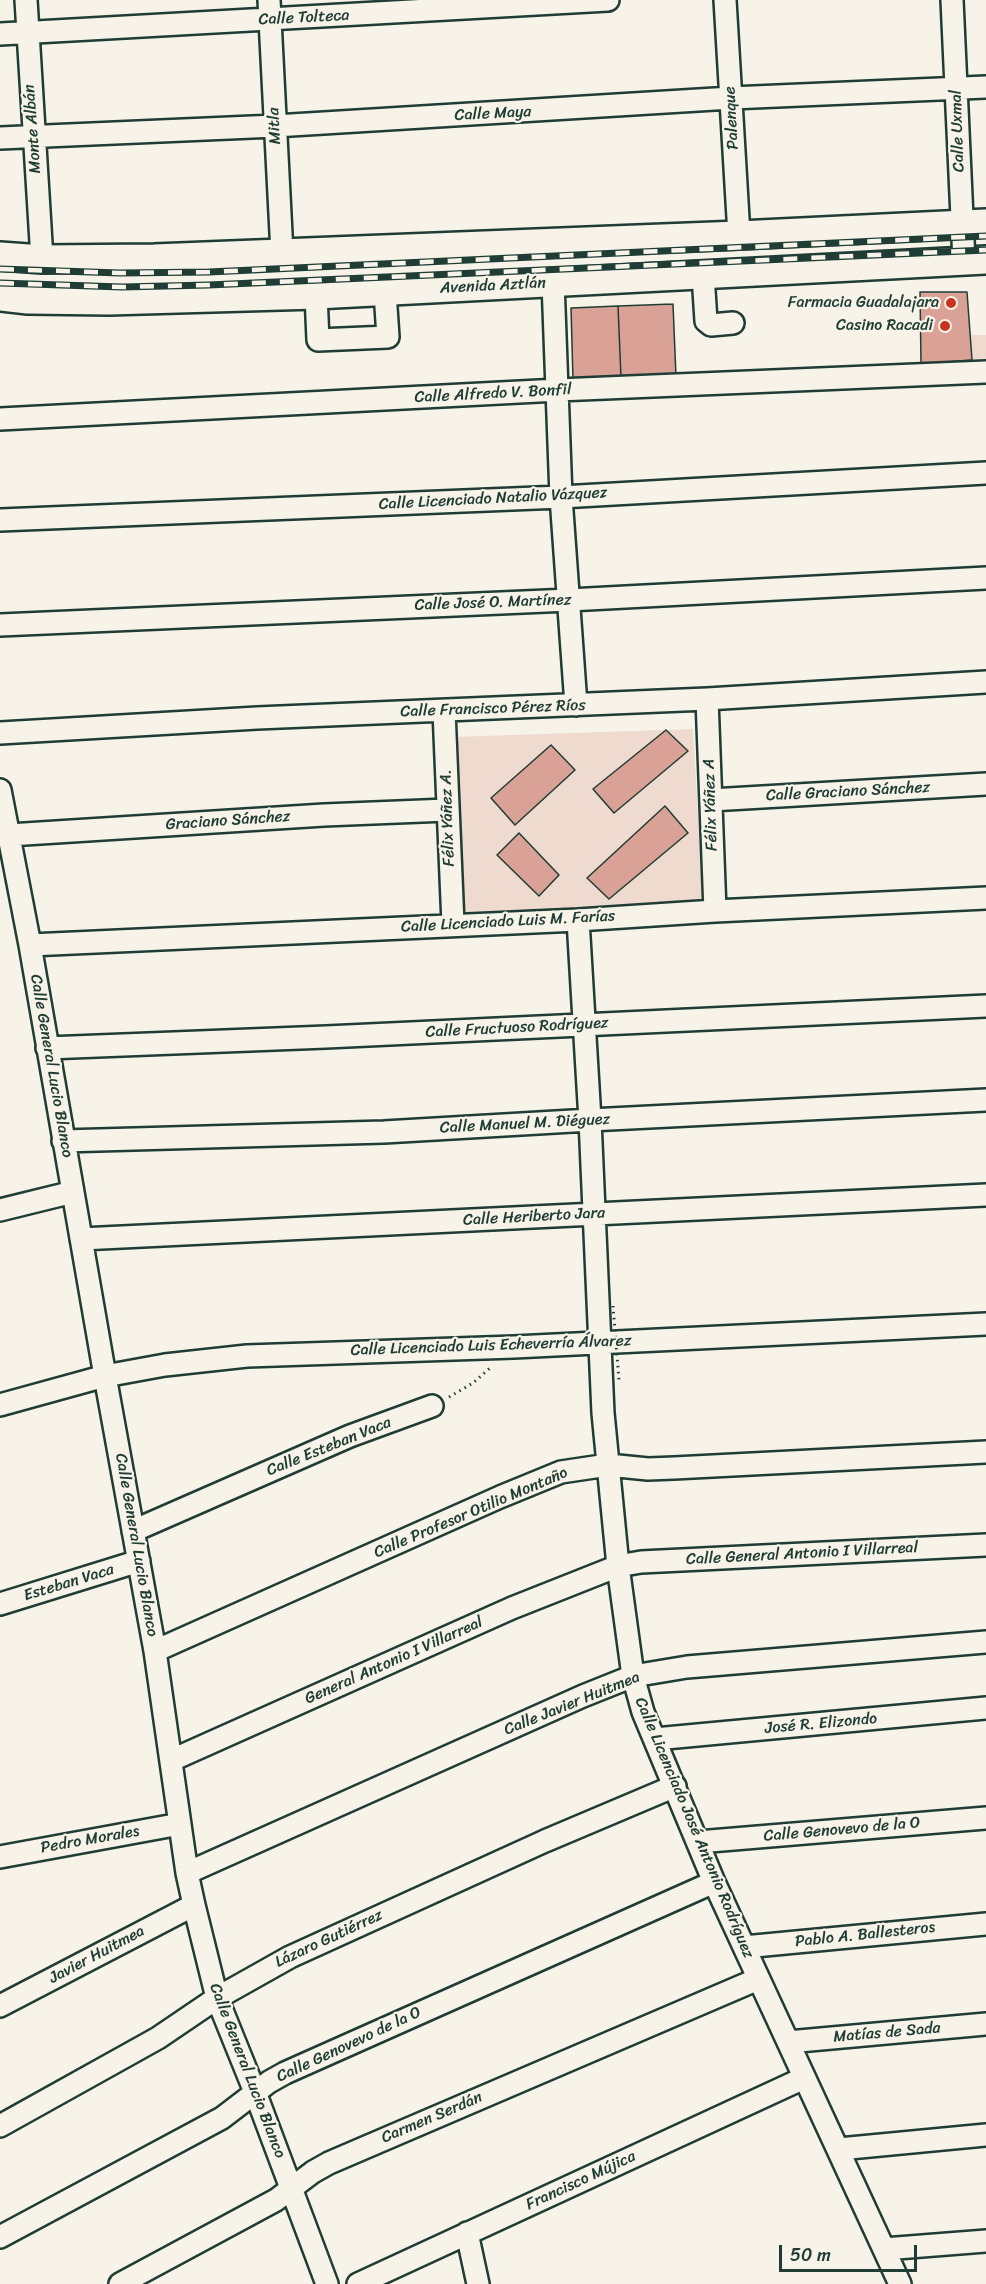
<!DOCTYPE html>
<meta charset="utf-8">
<style>
body{margin:0}
#map{position:relative;width:986px;height:2284px;overflow:hidden;background:#f7f3e8;font-family:Sriracha,sans-serif}
canvas{display:block}
.scale{position:absolute;left:779px;top:2245px;width:138px;height:27px;box-sizing:border-box;border:3px solid #1f3d34;border-top:0;padding-left:8px;font-size:18px;line-height:21px;white-space:nowrap;color:#1f3d34;-webkit-text-stroke:4px #f7f3e8;paint-order:stroke}
</style>
<div id="map">
<canvas width="986" height="2284"></canvas>
<div class="scale">50 m</div>
</div>
<script>
const c = document.querySelector('canvas').getContext('2d');
c.lineJoin = 'round';
function fill(path, color) {
  c.fillStyle = color;
  c.fill(path, 'evenodd');
}
function poly(rows) {
  const path = new Path2D();
  for (const r of rows) {
    path.moveTo(r[0], r[1]);
    for (let i = 2; i < r.length; i += 2) path.lineTo(r[i], r[i + 1]);
  }
  return path;
}
function strokePath(path, color, width, dash) {
  c.strokeStyle = color;
  c.lineWidth = width;
  c.lineCap = dash ? 'butt' : 'round';
  c.setLineDash(dash || []);
  c.stroke(path);
}
function write(font, color, halo, rows, align = 'center') {
  c.font = font + ' Sriracha,sans-serif';
  c.lineWidth = 4.5;
  c.setLineDash([]);
  c.textBaseline = 'middle';
  c.strokeStyle = halo;
  c.fillStyle = color;
  for (const [text, x, y, turn = 0] of rows) {
    c.save();
    c.translate(x, y);
    c.rotate((+turn || 0) * Math.PI / 180);
    c.textAlign = isNaN(turn) ? turn : align;
    if (halo) c.strokeText(text, 0, 0);
    c.fillText(text, 0, 0);
    c.restore();
  }
}
fill(poly([
 [970,335,986,335,986,360,972,360],
 [693,729,703,904,461,919,453,737]
]), '#eedacf');
const building = poly([
 [920,292,967,292,972,360,921,364,920,292],
 [673,304,676,377,621,378,618,306,673,304],
 [618,306,621,378,573,380,571,308,618,306],
 [666,730,688,751,614,813,593,789,666,730],
 [551,745,575,770,515,825,491,798,551,745],
 [665,806,688,833,609,899,587,878,665,806],
 [519,833,559,875,539,896,497,855,519,833]
]);
fill(building, '#daa196');
strokePath(building, '#1f3d34', 1.5);
const minor = poly([
 [26,0,42,259],
 [269,0,282,253],
 [725,0,739,235],
 [952,0,964,261],
 [0,34,608,0],
 [0,138,275,126,731,98,986,87],
 [703,275,706,321,711,325,733,323],
 [553,282,561,497,576,705],
 [316,295,318,340,388,337,385,292],
 [0,419,558,390,986,372],
 [0,520,561,497,986,473],
 [0,625,569,600,986,578],
 [707,699,715,911],
 [444,711,453,924],
 [0,733,257,718,707,699,986,682],
 [0,790,30,945,105,1376,155,1651,187,1873,194,1905,217,1998,255,2092,327,2284],
 [711,800,986,784],
 [9,835,324,815,447,810],
 [578,920,590,1120,603,1413,618,1566,633,1676,643,1712,714,1882,900,2284],
 [30,945,578,920,715,911,986,898],
 [47,1048,326,1037,986,1006],
 [63,1141,384,1132,590,1120,986,1100],
 [0,1210,73,1192],
 [81,1239,986,1195],
 [0,1405,105,1376,165,1365,247,1356,514,1347,986,1324],
 [133,1531,350,1436,432,1406],
 [0,1604,139,1561],
 [155,1651,500,1497,561,1472,608,1465,648,1469,674,1468,986,1452],
 [655,1739,986,1708],
 [172,1760,512,1608,618,1566,641,1562,986,1545],
 [698,1842,986,1818],
 [0,1857,180,1824],
 [187,1873,583,1696,633,1676,687,1667,986,1642],
 [744,1947,986,1924],
 [0,2006,194,1905],
 [788,2042,986,2024],
 [0,2126,158,2038,217,1998,290,1957,545,1841,675,1786],
 [839,2149,986,2135],
 [467,2233,478,2284],
 [0,2237,222,2118,269,2082,285,2073,714,1882],
 [884,2249,986,2241],
 [120,2284,276,2200,313,2172,329,2163,758,1979],
 [358,2284,804,2078]
]);
const major = poly([
 [0,256,42,259,154,258,739,235,986,223],
 [0,297,28,300,109,301,316,295,986,260]
]);
strokePath(minor, '#1f3d34', 26);
strokePath(major, '#1f3d34', 32);
strokePath(poly([
 [449,1397,473,1383,490,1368]
]), '#1f3d34', 3, [1.5, 4.5]);
strokePath(minor, '#f7f3e8', 21);
strokePath(major, '#f7f3e8', 27);
const rail = poly([
 [0,269,120,273,209,272,986,236],
 [0,283,122,287,209,285,986,250]
]);
strokePath(rail, '#1f3d34', 7);
strokePath(rail, '#f7f3e8', 4.5, [14]);
strokePath(poly([
 [613,1306,619,1380]
]), '#1f3d34', 3, [1.5, 4.5]);
for (const [x, y, r, color] of [
 [951,303,6,"#c8321e"],
 [945,326,6,"#c8321e"]
]) {
  const dot = new Path2D();
  dot.arc(x, y, r, 0, 2 * Math.PI);
  c.fillStyle = color;
  c.fill(dot);
  strokePath(dot, '#f7f3e8', 2);
}
write('16px', '#1f3d34', '#f7f3e8', [
 ["Calle Tolteca",304,18,-3],
 ["Calle Maya",493,114,-3],
 ["Palenque",732,118,-93],
 ["Mitla",275,126,-93],
 ["Monte Albán",33,129,-94],
 ["Calle Uxmal",958,131,-92],
 ["Avenida Aztlán",493,286,-3],
 ["Calle Alfredo V. Bonfil",493,394,-3],
 ["Calle Licenciado Natalio Vázquez",493,499,-3],
 ["Calle José O. Martínez",493,603,-2],
 ["Calle Francisco Pérez Ríos",493,709,-2],
 ["Calle Graciano Sánchez",848,792,-3],
 ["Félix Yáñez A",711,805,-92],
 ["Félix Yáñez A.",448,818,-92],
 ["Graciano Sánchez",228,821,-4],
 ["Calle Licenciado Luis M. Farías",508,922,-3],
 ["Calle Fructuoso Rodríguez",517,1028,-3],
 ["Calle General Lucio Blanco",51,1066,80],
 ["Calle Manuel M. Diéguez",525,1124,-3],
 ["Calle Heriberto Jara",534,1217,-3],
 ["Calle Licenciado Luis Echeverría Álvarez",491,1346,-2],
 ["Calle Esteban Vaca",329,1447,-22],
 ["Calle Profesor Otilio Montaño",471,1513,-23],
 ["Calle General Lucio Blanco",136,1545,80],
 ["Calle General Antonio I Villarreal",802,1554,-3],
 ["Esteban Vaca",69,1583,-17],
 ["General Antonio I Villarreal",394,1661,-24],
 ["Calle Javier Huitmea",572,1704,-22],
 ["José R. Elizondo",821,1724,-5],
 ["Calle Licenciado José Antonio Rodríguez",694,1828,67],
 ["Calle Genovevo de la O",842,1830,-5],
 ["Pedro Morales",90,1840,-10],
 ["Pablo A. Ballesteros",865,1935,-6],
 ["Lázaro Gutiérrez",329,1939,-25],
 ["Javier Huitmea",97,1955,-28],
 ["Matías de Sada",887,2033,-5],
 ["Calle Genovevo de la O",349,2045,-25],
 ["Calle General Lucio Blanco",247,2071,69],
 ["Carmen Serdán",432,2118,-23],
 ["Francisco Mújica",581,2181,-25]
]);
write('16px', '#1f3d34', '#f7f3e8', [
 ["Farmacia Guadalajara",939,303],
 ["Casino Racadi",933,326]
], 'right');
</script>
